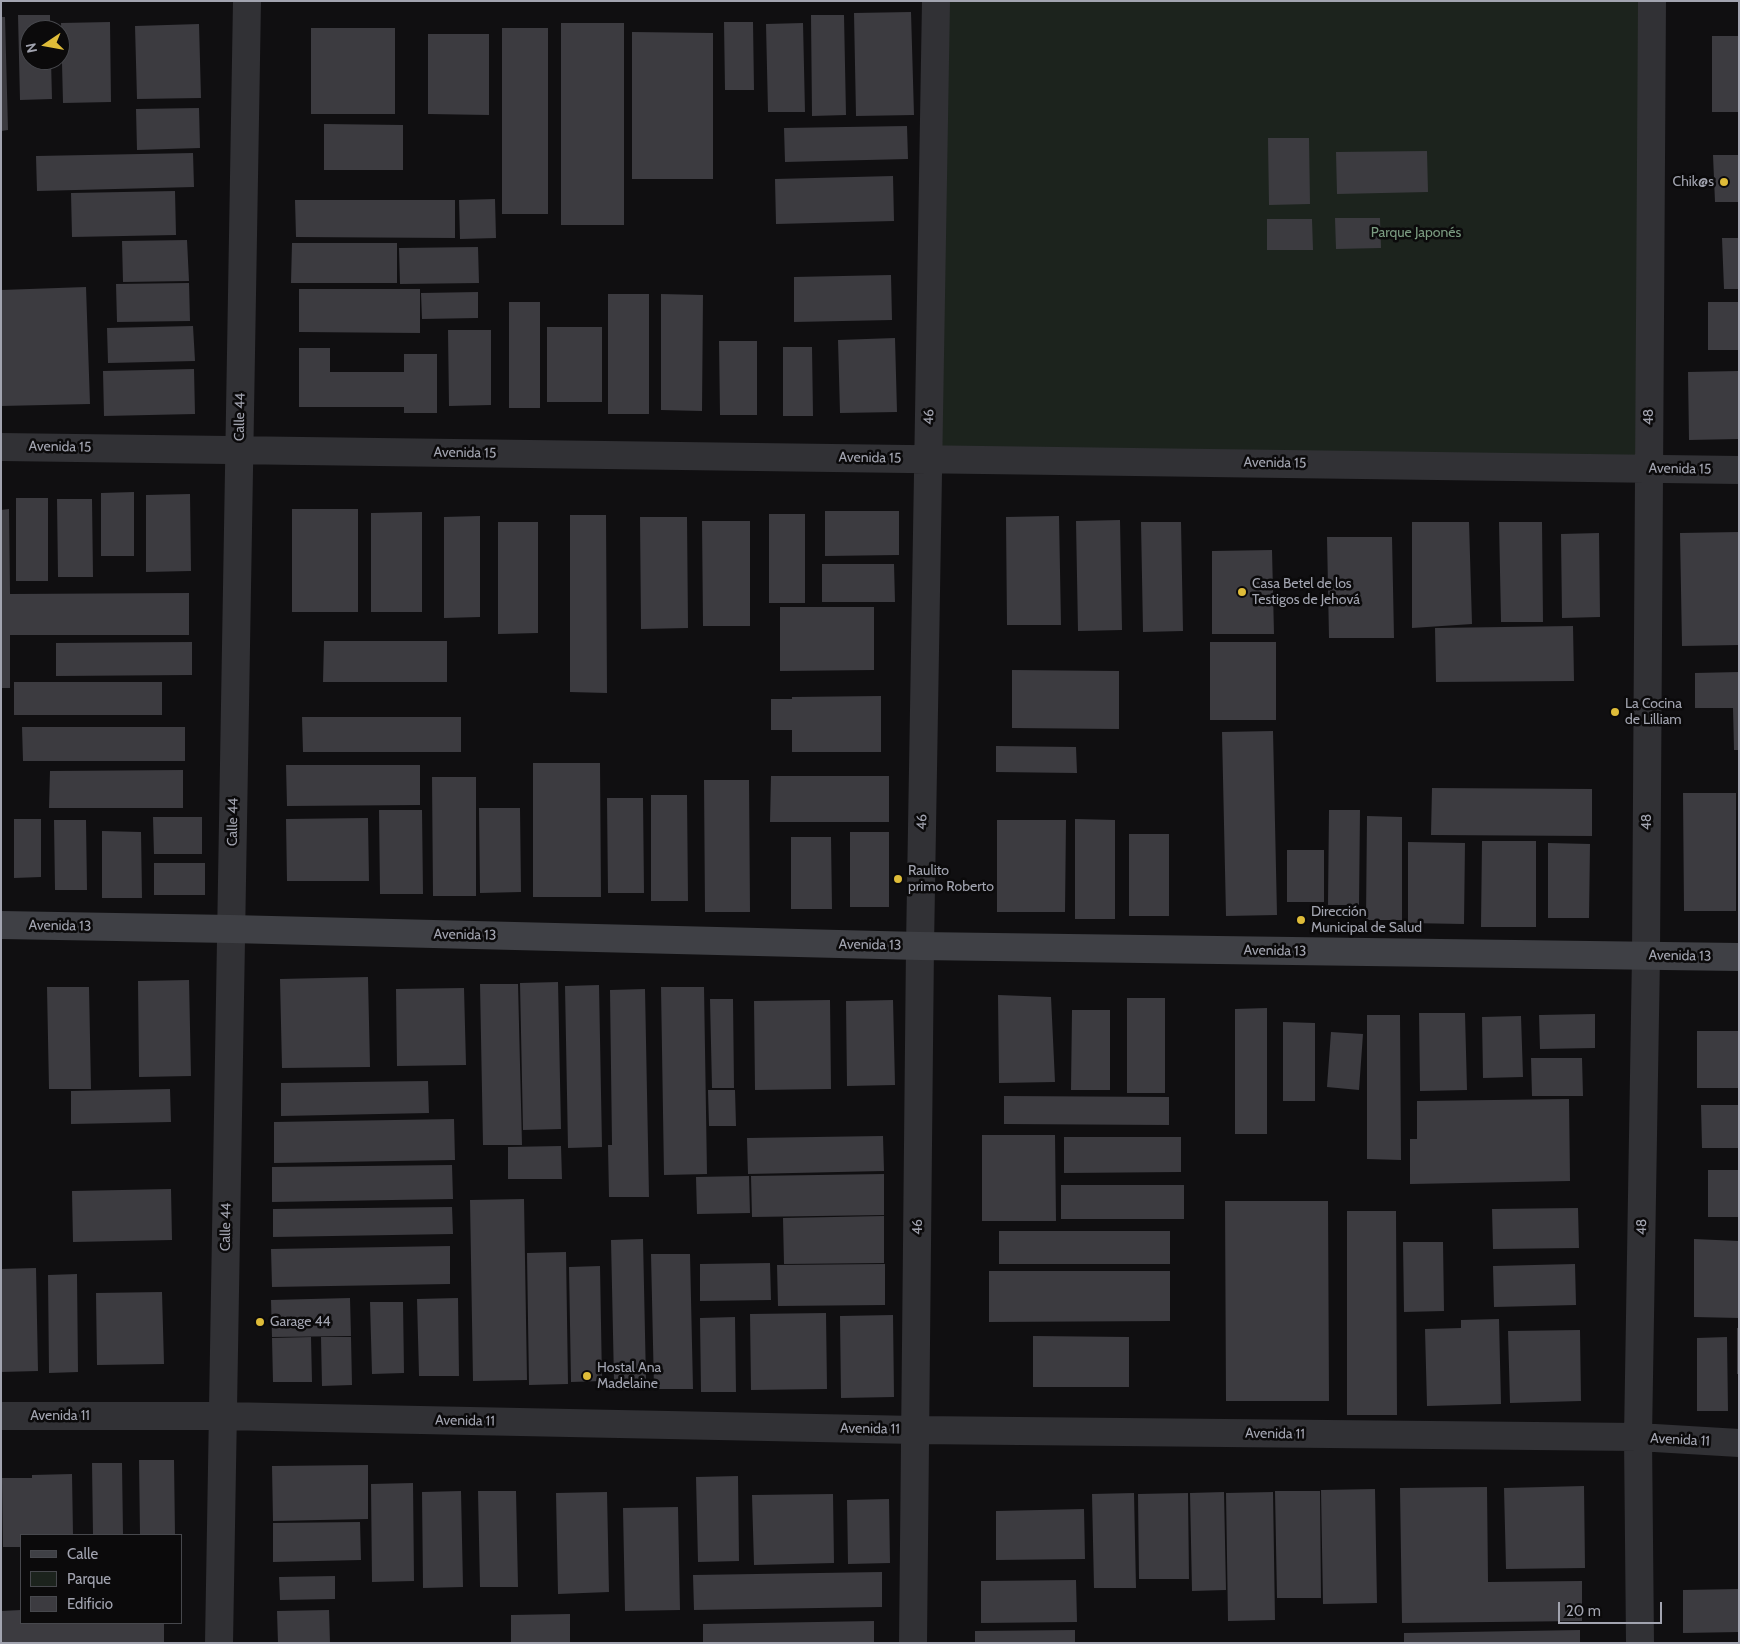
<!DOCTYPE html>
<meta charset="utf-8">
<style>
body{margin:0}
#map{position:relative;width:1740px;height:1644px;overflow:hidden;background:#100f11;font-family:Cabin,sans-serif}
canvas{display:block}
.frame{position:absolute;inset:0;border:2px solid #a2a4b0;pointer-events:none}
.legend{position:absolute;left:20px;top:1534px;width:162px;height:90px;box-sizing:border-box;background:#0b0a0b;border:1px solid #47484d;margin:0;padding:6px 9px;list-style:none;font-size:15px;color:#a2a4b0}
.legend li{display:flex;align-items:center;gap:10px;height:25px}
.legend b{width:25px;border:1px solid #47484d}
.north{position:absolute;left:20px;top:20px;width:50px;height:50px;box-sizing:border-box;background:#0b0a0b;border:1px solid #47484d;border-radius:50%;rotate:258deg;font-size:14px;font-weight:700;line-height:20px;text-align:center;color:#a2a4b0}
.north::after{content:'';display:block;margin:auto;width:18px;height:22px;background:#dfbc39;clip-path:polygon(50% 0,100% 100%,50% 72%,0 100%)}
.scale{position:absolute;left:1558px;top:1602px;width:104px;height:22px;box-sizing:border-box;border:2px solid #a2a4b0;border-top:0;padding-left:6px;font-size:15px;line-height:18px;white-space:nowrap;color:#a2a4b0;-webkit-text-stroke:4px #0b0a0b;paint-order:stroke}
</style>
<div id="map">
<canvas width="1740" height="1644"></canvas>
<div class="frame"></div>
<ul class="legend">
<li><b style="height:6px;background:#3f4045"></b>Calle</li>
<li><b style="height:14px;background:#1c231d"></b>Parque</li>
<li><b style="height:14px;background:#3c3b40"></b>Edificio</li>
</ul>
<div class="north">N</div>
<div class="scale">20 m</div>
</div>
<script>
const c = document.querySelector('canvas').getContext('2d');
c.lineJoin = 'round';
function fill(path, color) {
  c.fillStyle = color;
  c.fill(path, 'evenodd');
}
function poly(rows) {
  const path = new Path2D();
  for (const r of rows) {
    path.moveTo(r[0], r[1]);
    for (let i = 2; i < r.length; i += 2) path.lineTo(r[i], r[i + 1]);
  }
  return path;
}
function strokePath(path, color, width, dash) {
  c.strokeStyle = color;
  c.lineWidth = width;
  c.lineCap = dash ? 'butt' : 'round';
  c.setLineDash(dash || []);
  c.stroke(path);
}
function write(font, color, halo, rows, align = 'center') {
  c.font = font + ' Cabin,sans-serif';
  c.lineWidth = 5;
  c.setLineDash([]);
  c.textBaseline = 'middle';
  c.strokeStyle = halo;
  c.fillStyle = color;
  for (const [text, x, y, turn = 0] of rows) {
    c.save();
    c.translate(x, y);
    c.rotate((+turn || 0) * Math.PI / 180);
    c.textAlign = isNaN(turn) ? turn : align;
    if (halo) c.strokeText(text, 0, 0);
    c.fillText(text, 0, 0);
    c.restore();
  }
}
fill(poly([
 [936,1,1652,1,1649,468,929,459]
]), '#1c231d');
fill(poly([
 [911,12,914,115,856,116,854,13],
 [18,15,50,15,50,30,30,30,30,60,51,60,52,99,20,100],
 [811,15,844,15,846,115,812,116],
 [1,17,5,17,8,130,1,131],
 [110,22,111,102,63,103,61,23],
 [724,22,753,22,754,90,725,90],
 [561,23,624,23,624,225,561,225],
 [803,23,805,112,768,112,766,24],
 [199,24,201,98,137,99,135,26],
 [311,28,395,28,395,114,311,114],
 [502,28,548,28,548,214,502,214],
 [632,32,713,33,713,179,632,179],
 [428,34,489,34,489,115,428,114],
 [1712,36,1739,36,1739,112,1712,112],
 [199,108,200,148,137,150,136,109],
 [324,124,403,125,403,170,324,170],
 [907,126,908,159,785,162,784,128],
 [1268,138,1309,138,1310,204,1269,205],
 [1427,151,1428,192,1337,194,1336,152],
 [193,153,194,187,37,191,36,156],
 [1713,155,1739,155,1739,202,1715,202],
 [893,176,894,221,776,224,775,179],
 [175,191,176,235,72,237,71,193],
 [495,199,496,238,460,239,459,200],
 [295,200,455,200,455,238,296,237],
 [1335,218,1380,218,1381,248,1336,249],
 [1267,219,1312,219,1313,250,1267,250],
 [1722,238,1739,238,1739,289,1724,289],
 [187,240,189,281,123,282,122,241],
 [292,243,397,243,397,283,291,283],
 [478,247,479,283,400,284,399,248],
 [891,275,892,320,794,322,794,277],
 [189,283,190,321,117,322,116,284],
 [86,287,90,404,1,406,1,290],
 [299,289,420,289,420,333,299,332],
 [478,292,478,318,422,319,421,293],
 [608,294,649,294,649,414,608,414],
 [661,294,703,295,702,411,661,410],
 [509,302,540,302,540,408,509,408],
 [1708,302,1739,302,1739,350,1708,350],
 [193,326,195,361,108,363,107,328],
 [547,327,602,327,602,402,547,402],
 [448,330,491,330,491,405,449,406],
 [895,338,897,412,840,413,838,340],
 [719,341,757,341,757,415,720,415],
 [783,347,812,347,813,416,783,416],
 [299,348,330,348,330,372,404,372,404,354,437,354,437,413,404,413,404,407,299,407],
 [194,369,195,414,104,416,103,371],
 [1739,371,1739,439,1689,440,1688,372],
 [134,492,134,556,101,556,101,493],
 [190,494,191,571,146,572,146,495],
 [16,498,48,498,48,581,16,581],
 [57,499,92,499,93,577,58,577],
 [9,509,10,594,189,593,189,635,10,635,10,688,1,688,1,510],
 [292,509,358,509,358,612,292,612],
 [825,511,899,511,899,555,825,556],
 [422,512,422,612,371,612,371,513],
 [769,514,805,514,805,603,769,603],
 [570,515,606,515,607,693,570,692],
 [480,516,480,617,444,618,444,517],
 [1059,516,1061,625,1007,625,1006,517],
 [640,517,687,517,688,628,641,629],
 [1120,520,1122,630,1078,631,1076,521],
 [702,521,750,521,750,626,703,626],
 [498,522,538,522,538,633,498,634],
 [1141,522,1181,522,1183,631,1143,632],
 [1412,522,1469,522,1472,624,1412,628],
 [1499,522,1542,522,1543,622,1501,622],
 [1739,532,1739,645,1682,646,1680,533],
 [1599,533,1600,617,1562,618,1561,534],
 [1327,537,1392,537,1394,638,1329,638],
 [1272,550,1274,634,1212,634,1212,551],
 [822,564,894,564,895,602,822,602],
 [780,607,874,607,874,670,780,671],
 [1573,626,1574,681,1436,682,1435,628],
 [324,641,447,641,447,682,323,682],
 [192,642,192,675,56,676,56,643],
 [1210,642,1276,642,1276,720,1210,720],
 [1012,670,1119,671,1119,729,1012,728],
 [1739,672,1739,750,1734,750,1733,708,1695,708,1695,673],
 [14,682,162,682,162,715,14,715],
 [881,696,881,752,792,752,792,730,771,730,771,699,792,699,792,697],
 [302,717,461,717,461,752,303,752],
 [22,727,185,727,185,761,23,761],
 [1273,731,1277,915,1226,916,1222,732],
 [996,746,1076,747,1077,773,996,772],
 [533,763,600,763,601,897,533,897],
 [286,765,420,765,420,805,287,806],
 [183,770,183,808,49,808,50,771],
 [771,776,889,776,889,822,770,822],
 [432,777,476,777,476,896,433,896],
 [704,780,749,780,750,912,705,912],
 [1432,788,1592,789,1592,836,1431,835],
 [1683,793,1736,793,1736,911,1684,911],
 [651,795,687,795,688,901,651,901],
 [607,798,643,798,644,893,608,893],
 [479,808,520,808,521,892,480,893],
 [379,810,422,810,423,894,380,894],
 [1329,810,1360,810,1359,905,1328,905],
 [1367,816,1402,817,1402,920,1366,920],
 [153,817,202,817,202,854,154,854],
 [368,818,369,881,287,881,286,819],
 [14,819,41,819,41,877,14,878],
 [1075,819,1115,820,1115,919,1075,919],
 [54,820,86,820,87,890,55,890],
 [997,820,1066,820,1065,912,997,912],
 [102,831,141,832,142,898,102,898],
 [850,832,889,832,889,907,850,907],
 [1129,834,1169,834,1169,916,1129,916],
 [791,837,831,837,832,909,791,909],
 [1482,841,1536,841,1536,927,1481,927],
 [1408,842,1465,843,1464,924,1408,923],
 [1548,843,1590,844,1589,918,1548,918],
 [1287,850,1324,850,1324,902,1287,902],
 [154,863,205,863,205,895,154,895],
 [368,977,370,1067,282,1068,280,979],
 [189,980,191,1076,139,1077,138,981],
 [558,982,561,1129,523,1130,520,983],
 [480,984,518,984,522,1145,483,1145],
 [599,985,602,1147,568,1148,565,986],
 [47,987,89,987,91,1089,49,1089],
 [661,987,704,987,707,1174,664,1175],
 [464,988,466,1065,397,1066,396,989],
 [645,989,649,1197,609,1197,608,1145,612,1145,610,990],
 [998,995,1051,997,1055,1082,999,1083],
 [1127,998,1165,998,1165,1093,1127,1093],
 [710,999,733,999,734,1088,712,1088],
 [830,1000,831,1089,755,1090,754,1001],
 [893,1000,895,1085,847,1086,846,1001],
 [1267,1008,1267,1134,1235,1134,1235,1009],
 [1072,1010,1110,1010,1110,1090,1071,1090],
 [1419,1013,1465,1013,1467,1090,1420,1091],
 [1595,1014,1595,1048,1540,1049,1539,1015],
 [1367,1015,1400,1015,1401,1160,1367,1159],
 [1521,1016,1523,1077,1483,1078,1482,1017],
 [1283,1022,1315,1023,1315,1101,1283,1101],
 [1697,1031,1739,1031,1739,1088,1697,1088],
 [1331,1032,1363,1034,1359,1090,1327,1087],
 [1531,1058,1582,1058,1583,1096,1532,1096],
 [428,1081,429,1113,281,1116,281,1083],
 [170,1089,171,1122,71,1124,71,1091],
 [708,1090,735,1090,736,1126,709,1126],
 [1004,1096,1169,1097,1169,1125,1004,1124],
 [1569,1099,1570,1181,1410,1184,1410,1139,1417,1139,1417,1101],
 [1701,1105,1739,1105,1739,1148,1702,1148],
 [454,1119,455,1160,274,1163,274,1122],
 [982,1135,1055,1135,1056,1221,982,1221],
 [883,1136,884,1171,748,1174,747,1138],
 [1064,1137,1181,1137,1181,1172,1064,1173],
 [561,1146,562,1179,508,1179,508,1147],
 [452,1165,453,1199,272,1202,272,1167],
 [1708,1170,1739,1170,1739,1217,1708,1217],
 [884,1174,884,1215,752,1217,751,1176],
 [749,1176,750,1213,697,1214,696,1177],
 [1061,1185,1184,1185,1184,1219,1061,1219],
 [171,1189,172,1240,73,1242,72,1191],
 [524,1199,527,1380,473,1381,470,1200],
 [1225,1201,1328,1201,1329,1401,1226,1401],
 [452,1207,453,1234,273,1237,273,1209],
 [1578,1208,1579,1248,1493,1249,1492,1209],
 [1347,1211,1396,1211,1397,1415,1347,1415],
 [884,1216,884,1263,784,1264,783,1218],
 [999,1231,1170,1231,1170,1264,999,1264],
 [643,1239,646,1381,614,1381,611,1240],
 [1694,1239,1739,1241,1739,1318,1694,1317],
 [1403,1242,1443,1242,1444,1311,1404,1312],
 [450,1246,450,1284,272,1287,271,1249],
 [566,1252,568,1384,529,1385,527,1253],
 [651,1254,690,1254,693,1389,654,1389],
 [770,1263,771,1300,700,1301,700,1264],
 [885,1264,885,1305,778,1306,777,1265],
 [1575,1264,1576,1305,1494,1307,1493,1266],
 [600,1266,602,1381,571,1382,569,1267],
 [36,1268,38,1371,1,1372,1,1269],
 [989,1271,1170,1271,1170,1321,989,1322],
 [77,1274,78,1372,49,1373,48,1275],
 [162,1292,164,1364,97,1365,96,1293],
 [350,1298,351,1336,272,1337,271,1300],
 [458,1298,459,1376,419,1376,417,1299],
 [370,1302,403,1302,404,1373,372,1374],
 [826,1313,827,1389,751,1390,750,1314],
 [893,1315,894,1397,841,1398,840,1316],
 [735,1317,736,1392,701,1392,700,1318],
 [1499,1319,1501,1404,1427,1406,1425,1329,1461,1328,1461,1320],
 [1737,1328,1739,1328,1739,1374,1737,1374],
 [1580,1330,1581,1401,1510,1403,1508,1331],
 [1033,1336,1129,1337,1129,1387,1033,1387],
 [311,1337,312,1382,273,1382,272,1338],
 [321,1337,351,1337,352,1385,322,1386],
 [1727,1337,1728,1411,1697,1411,1697,1338],
 [139,1460,174,1460,175,1535,140,1535],
 [92,1463,122,1463,123,1535,93,1535],
 [368,1465,368,1519,273,1521,272,1466],
 [72,1474,73,1535,21,1535,21,1547,3,1547,2,1478,32,1478,32,1475],
 [738,1476,739,1561,698,1562,696,1477],
 [413,1483,414,1581,372,1582,371,1484],
 [1584,1486,1585,1568,1506,1569,1504,1488],
 [1487,1487,1488,1582,1582,1581,1582,1621,1402,1623,1400,1488],
 [1375,1489,1377,1603,1323,1604,1321,1490],
 [461,1491,463,1587,423,1588,422,1492],
 [478,1491,516,1491,518,1587,480,1587],
 [1275,1491,1320,1491,1321,1598,1277,1598],
 [607,1492,609,1592,558,1594,556,1493],
 [1224,1492,1226,1590,1192,1591,1190,1493],
 [1273,1492,1275,1620,1228,1621,1226,1493],
 [1134,1493,1136,1588,1094,1588,1092,1494],
 [1188,1493,1189,1579,1139,1579,1138,1494],
 [833,1494,834,1563,754,1565,752,1495],
 [889,1499,890,1563,848,1564,847,1500],
 [678,1507,680,1610,625,1611,623,1508],
 [1084,1509,1085,1559,996,1560,996,1511],
 [360,1522,361,1560,273,1562,273,1523],
 [882,1572,882,1607,694,1610,693,1575],
 [335,1576,335,1599,280,1600,279,1577],
 [1076,1580,1077,1622,981,1623,981,1581],
 [1739,1589,1739,1632,1683,1633,1683,1590],
 [21,1610,21,1623,164,1623,164,1643,1,1643,1,1611],
 [329,1610,330,1643,278,1643,277,1611],
 [570,1614,570,1643,511,1643,511,1615],
 [874,1621,874,1643,703,1643,703,1624],
 [1075,1630,1075,1643,975,1643,975,1631],
 [1580,1630,1580,1643,1404,1643,1404,1633]
]), '#3c3b40');
strokePath(poly([
 [1,447,1739,470],
 [1,1416,223,1416,916,1430,1638,1437,1739,1443],
 [219,1643,247,1],
 [913,1643,920,946,936,1],
 [1640,1643,1638,1437,1646,955,1652,1]
]), '#313135', 28);
strokePath(poly([
 [1,925,231,929,920,946,1739,957]
]), '#3f4045', 28);
for (const [x, y, r, color] of [
 [1724,182,5,"#dfbc39"],
 [1242,592,5,"#dfbc39"],
 [1615,712,5,"#dfbc39"],
 [898,879,5,"#dfbc39"],
 [1301,920,5,"#dfbc39"],
 [260,1322,5,"#dfbc39"],
 [587,1376,5,"#dfbc39"]
]) {
  const dot = new Path2D();
  dot.arc(x, y, r, 0, 2 * Math.PI);
  c.fillStyle = color;
  c.fill(dot);
  strokePath(dot, '#0b0a0b', 2);
}
write('14px', '#a2a4b0', '#0b0a0b', [
 ["Chik@s",1714,182,"right"],
 ["Casa Betel de los",1252,584],
 ["Testigos de Jehová",1252,600],
 ["La Cocina",1625,704],
 ["de Lilliam",1625,720],
 ["Raulito",908,871],
 ["primo Roberto",908,887],
 ["Dirección",1311,912],
 ["Municipal de Salud",1311,928],
 ["Garage 44",270,1322],
 ["Hostal Ana",597,1368],
 ["Madelaine",597,1384]
], 'left');
write('14px', '#7a9a80', '#0b0a0b', [
 ["Parque Japonés",1416,233]
]);
write('14px', '#a2a4b0', '#0b0a0b', [
 ["Calle 44",240,417,-89],
 ["46",929,417,-89],
 ["48",1649,417,-90],
 ["Avenida 15",60,447,1],
 ["Avenida 15",465,453,1],
 ["Avenida 15",870,458,1],
 ["Avenida 15",1275,463,1],
 ["Avenida 15",1680,469,1],
 ["Calle 44",233,822,-89],
 ["46",922,822,-89],
 ["48",1647,822,-90],
 ["Avenida 13",60,926,1],
 ["Avenida 13",465,935,1],
 ["Avenida 13",870,945,1],
 ["Avenida 13",1275,951,1],
 ["Avenida 13",1680,956,1],
 ["Calle 44",226,1227,-89],
 ["46",918,1227,-90],
 ["48",1642,1227,-89],
 ["Avenida 11",60,1416],
 ["Avenida 11",465,1421,1],
 ["Avenida 11",870,1429,1],
 ["Avenida 11",1275,1434,1],
 ["Avenida 11",1680,1440,3]
]);
</script>
